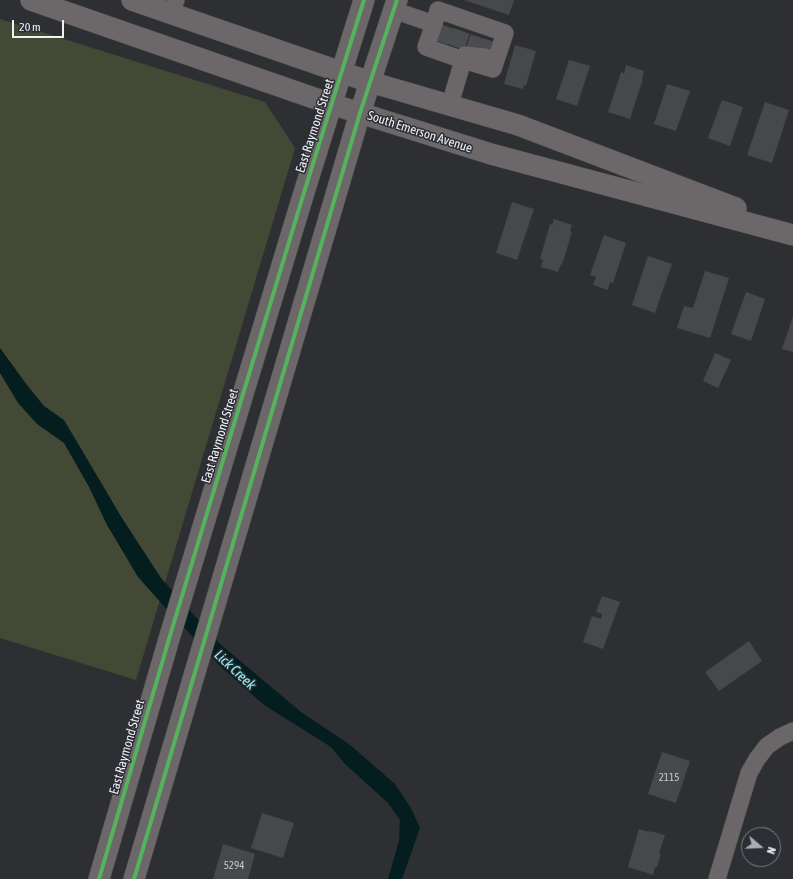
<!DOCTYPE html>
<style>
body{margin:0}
#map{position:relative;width:793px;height:879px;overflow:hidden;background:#2e2f33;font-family:"Asap Condensed",sans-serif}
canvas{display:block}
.north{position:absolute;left:741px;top:827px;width:40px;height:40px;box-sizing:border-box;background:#2c2e35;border:1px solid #7a7c82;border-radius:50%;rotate:109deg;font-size:11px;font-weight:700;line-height:16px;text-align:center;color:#f0f1f6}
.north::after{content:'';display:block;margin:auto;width:14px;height:18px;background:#acadb2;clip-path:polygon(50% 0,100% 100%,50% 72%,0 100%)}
.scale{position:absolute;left:12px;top:20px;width:52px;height:18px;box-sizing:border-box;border:2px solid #f0f1f6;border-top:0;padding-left:5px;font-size:12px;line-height:14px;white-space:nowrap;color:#f0f1f6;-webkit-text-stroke:3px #2c2e35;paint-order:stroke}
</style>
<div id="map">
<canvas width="793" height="879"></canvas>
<div class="north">N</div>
<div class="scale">20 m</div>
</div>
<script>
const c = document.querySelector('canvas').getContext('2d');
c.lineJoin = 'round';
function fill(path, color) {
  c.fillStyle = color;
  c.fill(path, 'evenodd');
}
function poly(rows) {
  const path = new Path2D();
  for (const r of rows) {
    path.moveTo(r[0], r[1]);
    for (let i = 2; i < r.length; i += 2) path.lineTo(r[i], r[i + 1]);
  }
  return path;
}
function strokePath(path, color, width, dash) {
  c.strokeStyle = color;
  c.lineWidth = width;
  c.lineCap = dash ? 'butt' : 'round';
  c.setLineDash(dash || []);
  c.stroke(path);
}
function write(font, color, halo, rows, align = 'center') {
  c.font = font + ' "Asap Condensed",sans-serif';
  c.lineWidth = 3;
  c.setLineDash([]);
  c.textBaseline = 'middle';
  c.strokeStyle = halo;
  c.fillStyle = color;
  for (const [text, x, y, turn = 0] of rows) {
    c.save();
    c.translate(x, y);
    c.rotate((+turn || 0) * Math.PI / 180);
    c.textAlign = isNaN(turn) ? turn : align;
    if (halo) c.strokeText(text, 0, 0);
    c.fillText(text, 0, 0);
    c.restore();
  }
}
fill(poly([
 [0,19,265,102,295,148,136,680,0,638]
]), '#444935');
fill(poly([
 [0,348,27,385,44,406,64,420,122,518,161,578,220,644,301,712,349,744,395,784,411,808,420,828,402,879,388,879,399,841,400,820,388,803,345,764,331,747,264,705,221,667,162,604,138,577,107,525,89,487,64,443,37,424,18,403,0,373]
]), '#041e1f');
fill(poly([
 [464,0,514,0,509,15],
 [515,45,536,51,526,86,524,85,523,89,504,84],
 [569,60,590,66,577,106,556,99],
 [626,65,644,71,642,79,643,79,630,119,608,112,621,72,624,73],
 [667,84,690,91,676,131,654,124],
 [722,100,743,107,730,146,708,138],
 [765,102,789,110,772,163,747,155],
 [512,202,534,209,517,260,496,253],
 [554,219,572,225,570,231,572,232,562,265,561,264,558,272,541,267,543,260,540,259,550,224,552,225],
 [604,235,626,243,613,283,610,282,608,290,593,285,596,277,590,275],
 [648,256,672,264,655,313,632,305],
 [705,271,729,278,710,338,677,328,684,306,693,308],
 [746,292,765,299,751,341,731,334],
 [793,316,793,352,782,349],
 [715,353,731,360,718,388,703,381],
 [602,596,620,602,603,649,583,642,592,616,601,619,602,614,596,612],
 [749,641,762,661,719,691,705,672],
 [662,752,690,761,676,803,648,794],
 [262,813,294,823,283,858,251,848],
 [639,829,649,832,650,831,665,835,659,853,661,854,657,867,655,867,653,875,628,867],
 [223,844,255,854,248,879,213,879]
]), '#47484c');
strokePath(poly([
 [440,42,446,25],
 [456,47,462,30],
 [473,53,479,36],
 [486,57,492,39]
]), '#4b4c50', 17, [17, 8]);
const minor = poly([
 [393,10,434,24,426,47,463,60,450,105],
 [171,13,176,0],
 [434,24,438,10,505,33,493,69,463,60,465,55,486,57],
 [717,879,749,773,757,759,767,746,780,737,793,731]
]);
const major = poly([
 [31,0,331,104,491,154,793,235],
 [132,0,370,82,518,125,736,208],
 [99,879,169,639,302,199,364,0],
 [134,879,360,113,397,0]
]);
strokePath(minor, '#4a4b4d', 18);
strokePath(major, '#4a4b4d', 22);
strokePath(minor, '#6b6668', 17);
strokePath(major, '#6c6769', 21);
strokePath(poly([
 [99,879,169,639,302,199,364,0],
 [134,879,360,113,397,0]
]), '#56b35d', 4);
write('11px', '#c6c7cc', null, [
 ["2115",669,778],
 ["5294",234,866]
]);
write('13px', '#f0f1f6', '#2c2e35', [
 ["East Raymond Street",315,126,-72],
 ["South Emerson Avenue",420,132,18],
 ["East Raymond Street",220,436,-73],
 ["East Raymond Street",127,747,-74]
]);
write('italic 14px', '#94f1f4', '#2c2e35', [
 ["Lick Creek",235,670,43]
]);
</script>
